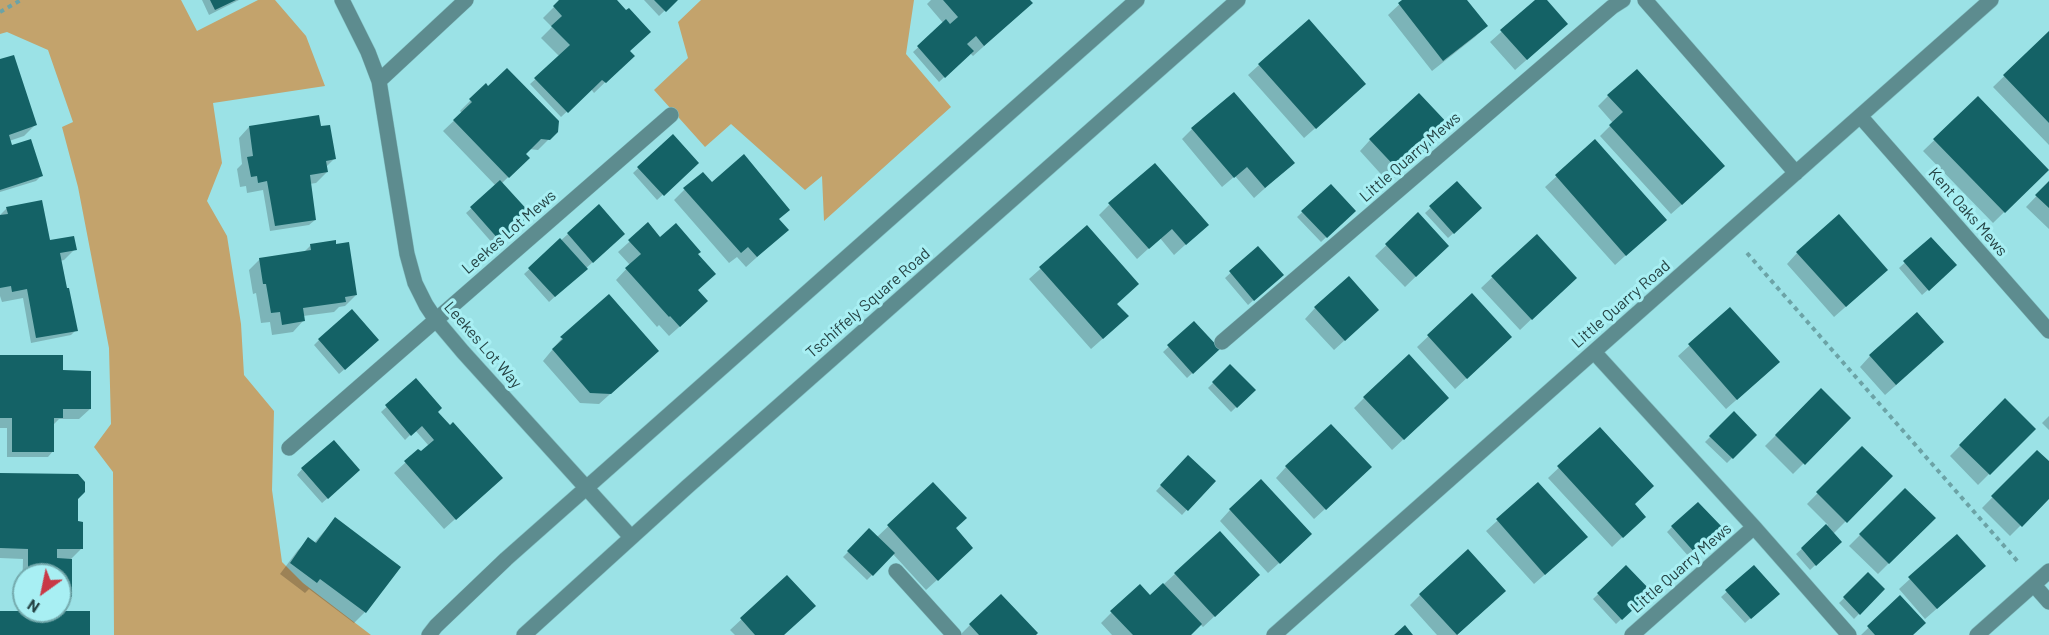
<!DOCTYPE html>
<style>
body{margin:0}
#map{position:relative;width:2049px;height:635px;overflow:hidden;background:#9be2e6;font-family:Barlow,sans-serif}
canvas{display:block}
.north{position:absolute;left:12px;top:563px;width:60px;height:60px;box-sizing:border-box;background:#a8eff3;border:2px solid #74aaad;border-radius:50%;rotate:213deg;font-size:16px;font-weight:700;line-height:24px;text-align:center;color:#254344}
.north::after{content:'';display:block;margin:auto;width:21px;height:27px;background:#c93946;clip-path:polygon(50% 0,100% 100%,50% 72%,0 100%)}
</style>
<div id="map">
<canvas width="2049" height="635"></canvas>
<div class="north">N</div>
</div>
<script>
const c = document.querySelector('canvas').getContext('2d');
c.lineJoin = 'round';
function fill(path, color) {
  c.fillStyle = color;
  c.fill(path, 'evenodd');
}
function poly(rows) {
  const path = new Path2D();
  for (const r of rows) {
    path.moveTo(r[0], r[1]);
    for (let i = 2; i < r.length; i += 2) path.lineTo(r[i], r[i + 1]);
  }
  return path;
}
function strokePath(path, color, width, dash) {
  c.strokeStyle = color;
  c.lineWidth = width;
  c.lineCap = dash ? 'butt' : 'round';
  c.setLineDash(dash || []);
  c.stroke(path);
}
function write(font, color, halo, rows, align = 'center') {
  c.font = font + ' Barlow,sans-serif';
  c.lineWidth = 6;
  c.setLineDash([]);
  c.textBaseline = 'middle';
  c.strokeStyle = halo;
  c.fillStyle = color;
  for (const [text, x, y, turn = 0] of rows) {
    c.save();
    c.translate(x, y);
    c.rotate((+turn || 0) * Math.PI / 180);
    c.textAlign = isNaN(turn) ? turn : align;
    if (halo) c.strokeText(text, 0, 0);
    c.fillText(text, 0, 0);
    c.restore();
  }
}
fill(poly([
 [0,0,181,0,197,31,258,0,275,0,306,36,325,86,213,103,222,163,207,201,227,236,241,324,244,375,274,411,272,490,282,562,303,583,371,635,114,635,113,472,94,447,111,424,109,348,78,187,62,127,73,122,48,50,7,32,0,34],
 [701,0,914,0,906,54,951,107,824,221,822,176,805,190,731,124,705,147,654,90,688,58,678,22]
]), '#c3a36c');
fill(poly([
 [202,0,239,0,209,15],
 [561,0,615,0,626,12,629,51,622,66,594,93,591,89,561,117,530,84,560,57,541,38,552,27,543,18],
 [644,0,676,0,659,16],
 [931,0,1028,0,1020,14,973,56,970,53,939,82,913,52,944,24,927,4],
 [1404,0,1465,0,1486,26,1475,37,1432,71,1388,15],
 [1537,0,1545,0,1556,34,1515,70,1490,42],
 [2049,33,2049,145,1993,87],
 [0,61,35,125,24,136,9,141,11,147,41,176,36,181,0,192],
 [1259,65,1353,95,1304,138,1248,75],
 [486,85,557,131,538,150,529,149,524,154,528,158,501,184,523,220,494,245,466,213,496,186,443,131,462,113,460,111],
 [1608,96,1713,177,1671,214,1600,136,1613,123,1598,106],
 [1978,98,2047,170,1993,223,1923,151],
 [249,127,320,128,334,159,326,167,327,172,316,183,309,184,315,220,309,225,270,231,263,190,247,193,246,186,240,187,237,169,242,164,239,138],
 [1192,129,1282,173,1254,198,1235,176,1222,187,1182,139],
 [673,136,697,163,657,200,633,173],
 [1438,138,1389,183,1360,151,1370,140],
 [1595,141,1654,230,1615,265,1545,187],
 [1457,183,1475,214,1448,238,1425,213],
 [2049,183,2049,229,2026,207],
 [712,184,778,220,776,240,746,267,737,257,729,263,674,200,684,190],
 [1330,186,1354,211,1321,242,1297,217],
 [1109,205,1196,235,1174,255,1160,238,1137,259,1099,215],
 [7,208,49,242,75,249,64,260,60,261,76,330,71,335,31,343,23,298,2,302,0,296,0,215],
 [1418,215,1437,256,1405,287,1375,256],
 [648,225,660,239,696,255,714,274,697,291,696,312,669,336,659,325,657,327,616,280,630,265,618,252],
 [1087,227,1115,304,1116,327,1091,349,1029,279],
 [568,234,618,239,549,302,524,274],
 [1536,236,1564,288,1520,330,1481,288],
 [1931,239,1949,271,1922,295,1899,268],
 [311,245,356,295,345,306,339,307,334,312,303,316,303,321,293,332,272,335,270,322,261,323,256,293,253,294,249,270,260,259,304,252],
 [1258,248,1276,280,1248,305,1225,278],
 [1797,253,1875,281,1834,317,1787,264],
 [1472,295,1500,347,1455,389,1417,347],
 [609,297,647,361,599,404,580,403,543,361,562,338],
 [1315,308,1367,320,1334,350,1305,319],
 [1730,309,1767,373,1726,409,1678,356],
 [1194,323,1218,349,1187,378,1163,352],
 [319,340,372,345,339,374,314,345],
 [1932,353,1885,395,1860,367,1870,356],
 [0,357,61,372,90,409,79,419,59,419,52,426,53,451,48,457,7,457,7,428,0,428],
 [1230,366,1254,390,1231,412,1208,388],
 [416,380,490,488,444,529,394,473,418,451,421,453,429,446,415,430,405,440,381,412],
 [1821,390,1849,418,1793,474,1765,446],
 [1364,398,1437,408,1392,450,1354,408],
 [2005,400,2034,429,1978,485,1950,456],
 [1734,413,1755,435,1727,463,1705,442],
 [2049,416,2049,430,2042,423],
 [1600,429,1633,505,1633,527,1612,547,1548,478],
 [1862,448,1891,476,1833,534,1840,542,1810,570,1796,554,1828,525,1807,504],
 [2037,452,2049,463,2049,497,2010,536,1982,508],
 [1188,457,1213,481,1182,515,1156,491],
 [1286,467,1359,478,1314,519,1276,478],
 [302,469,353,476,322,503,297,475],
 [0,475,77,499,77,523,81,549,71,559,70,597,65,602,60,602,60,575,24,575,24,601,22,601,23,559,0,558],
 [933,484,954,528,961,558,926,590,893,554,867,580,843,557,869,531,876,538],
 [1538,484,1575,548,1534,584,1486,531],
 [1905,490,1934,518,1878,574,1849,546],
 [1230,510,1299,545,1268,573,1220,521],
 [335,519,365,612,354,623,309,589,305,593,280,574,298,550,309,539,314,543],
 [1672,527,1722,529,1690,558,1667,532],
 [1219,533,1247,586,1203,627,1200,624,1190,635,1112,635,1101,623,1112,612,1150,597],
 [1957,536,1973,577,1925,619,1899,589],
 [1626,567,1650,592,1616,624,1593,599],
 [1754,567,1772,599,1745,623,1721,597],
 [1868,575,1883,589,1854,619,1839,603],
 [787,577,783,635,735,635,730,630],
 [1420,595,1494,601,1457,635,1437,635,1410,605],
 [1001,596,1034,635,960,635,970,625],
 [1900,597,1912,635,1861,635]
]), '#0003');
fill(poly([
 [210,0,236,0,215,10],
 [559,0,617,0,626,10,629,8,651,32,630,51,635,56,606,83,602,80,568,113,534,78,570,45,551,26,562,16,553,6],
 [654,0,678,0,666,12],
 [943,0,1030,0,1033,3,984,46,976,36,967,44,974,51,945,78,917,46,946,19,950,24,958,17],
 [1402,0,1467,0,1488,26,1443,61,1398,3],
 [1535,0,1547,0,1568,24,1527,60,1500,30],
 [1309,19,1366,84,1316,129,1258,64],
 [2049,31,2049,123,2003,75],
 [14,55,37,125,9,135,12,145,31,139,43,176,0,190,0,59],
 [507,68,559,121,558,132,550,140,541,139,526,154,530,158,509,178,453,120,472,102,469,99,486,83,488,86],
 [1637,69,1725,166,1682,205,1609,125,1623,112,1607,95],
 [1234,92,1295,163,1265,188,1247,167,1234,178,1191,128],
 [1419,93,1451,127,1401,173,1369,139],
 [1978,96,2049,170,2005,213,1933,139],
 [319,115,321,126,330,125,336,159,326,161,328,172,310,175,316,220,275,226,267,181,258,183,257,176,251,177,247,157,253,156,249,126],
 [673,134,699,163,664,196,637,167],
 [1595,139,1667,220,1626,256,1555,175],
 [744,154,790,210,779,219,789,230,757,257,748,247,741,253,683,188,703,172,712,182],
 [1155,163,1209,225,1186,245,1172,229,1149,249,1108,203],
 [500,180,531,214,500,241,470,207],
 [1457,181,1482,208,1454,234,1429,206],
 [2049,181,2049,208,2035,195],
 [1331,184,1356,211,1327,238,1301,211],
 [42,200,50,240,74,236,77,250,60,253,67,288,69,288,78,331,36,338,27,289,12,292,11,286,0,288,0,215,8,214,6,207],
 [599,204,625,234,593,263,567,233],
 [1418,212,1449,246,1416,277,1385,244],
 [1839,214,1888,270,1846,307,1796,252],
 [648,222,660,237,676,223,701,252,698,254,716,274,698,290,708,301,680,327,670,316,669,317,625,268,641,254,628,240],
 [1087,225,1139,284,1117,304,1129,316,1103,339,1039,267],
 [1537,234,1577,278,1532,320,1491,276],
 [1931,237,1957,265,1929,291,1903,261],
 [560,238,588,269,555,297,528,268],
 [336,240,336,244,349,242,357,295,345,297,346,302,303,308,305,321,282,325,280,312,271,313,266,284,263,284,259,258,311,250,310,244],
 [1258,246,1284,275,1254,301,1229,271],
 [1349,276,1379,310,1345,341,1314,307],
 [1472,293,1512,337,1467,379,1427,335],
 [609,294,659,351,611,394,590,393,552,349,563,339,560,337],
 [1730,307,1780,362,1737,400,1688,344],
 [352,309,379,340,345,370,318,339],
 [1917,312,1944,342,1896,385,1869,355],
 [1194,321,1220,349,1193,374,1167,345],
 [1409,354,1449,398,1404,440,1363,397],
 [0,355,63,355,63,370,91,371,91,409,63,409,63,418,54,418,54,452,12,452,12,418,0,418],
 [1230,364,1256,390,1237,408,1212,382],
 [416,378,442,408,438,412,450,425,453,422,503,478,456,520,404,461,418,449,421,451,434,440,422,426,411,436,385,405],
 [1821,388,1851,418,1805,465,1775,435],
 [2005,398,2036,429,1990,475,1959,445],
 [1734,411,1757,435,1733,459,1709,436],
 [1331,424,1372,467,1326,510,1285,466],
 [1600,427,1654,486,1635,504,1646,517,1623,538,1557,466],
 [334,440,360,470,328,499,301,468],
 [1862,446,1893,476,1847,523,1816,492],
 [2037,450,2049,461,2049,499,2022,527,1991,496],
 [1188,455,1216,481,1188,511,1160,485],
 [0,473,78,474,85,482,85,492,78,499,78,521,83,522,83,549,57,549,57,558,72,559,72,597,60,597,60,575,28,575,28,549,0,548],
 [1261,479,1312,534,1280,564,1229,509],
 [933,482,967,518,956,528,973,548,938,581,887,525],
 [1538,482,1588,537,1545,575,1496,519],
 [1905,488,1936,518,1889,564,1859,534],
 [1698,502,1724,529,1696,554,1671,526],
 [335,517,401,567,366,613,320,579,317,583,290,563,308,537,316,543],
 [1826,524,1842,542,1816,566,1801,548],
 [869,528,895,553,873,576,847,551],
 [1220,531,1260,575,1215,617,1174,573],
 [1957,534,1986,566,1937,609,1908,577],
 [1468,549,1506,591,1457,635,1419,594],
 [1626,565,1652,592,1622,620,1597,593],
 [1754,565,1780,594,1751,619,1725,590],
 [1868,572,1885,589,1860,615,1843,597],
 [787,575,816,606,784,635,755,635,740,618],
 [1163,583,1202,624,1191,635,1133,635,1110,611,1140,584,1150,595],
 [1001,594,1038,633,1036,635,979,635,969,624],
 [1900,595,1926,623,1913,635,1875,635,1867,626],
 [0,611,90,611,90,635,0,635],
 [1405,625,1413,635,1394,635]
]), '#146266');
const minor = poly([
 [342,0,368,52,379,81,407,254,415,283,426,305,436,320,463,352,631,537],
 [1645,0,1796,173],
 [379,81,466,0],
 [1860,116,2049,331],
 [1222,342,1612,7,1623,0],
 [1594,352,1754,527,1849,635],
 [289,448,671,115],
 [896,571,954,635],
 [2034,585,2049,602],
 [429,635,436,626,506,559,1137,0],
 [524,635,687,487,1238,0],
 [1274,635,1991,0],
 [1632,635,1754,527],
 [1977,635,2049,571]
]);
strokePath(minor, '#81bfc2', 16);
strokePath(poly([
 [0,12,21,0],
 [1747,253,2019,563]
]), '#6ca3a6', 4, [4.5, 4.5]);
strokePath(minor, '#5d8c8f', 15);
write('16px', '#254344', '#a8eff3', [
 ["Little Quarry Mews",1410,157,-41],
 ["Kent Oaks Mews",1968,212,49],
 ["Leekes Lot Mews",509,232,-41],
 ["Tschiffely Square Road",868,303,-41],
 ["Little Quarry Road",1621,304,-41],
 ["Leekes Lot Way",483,345,49],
 ["Little Quarry Mews",1681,568,-41]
]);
</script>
